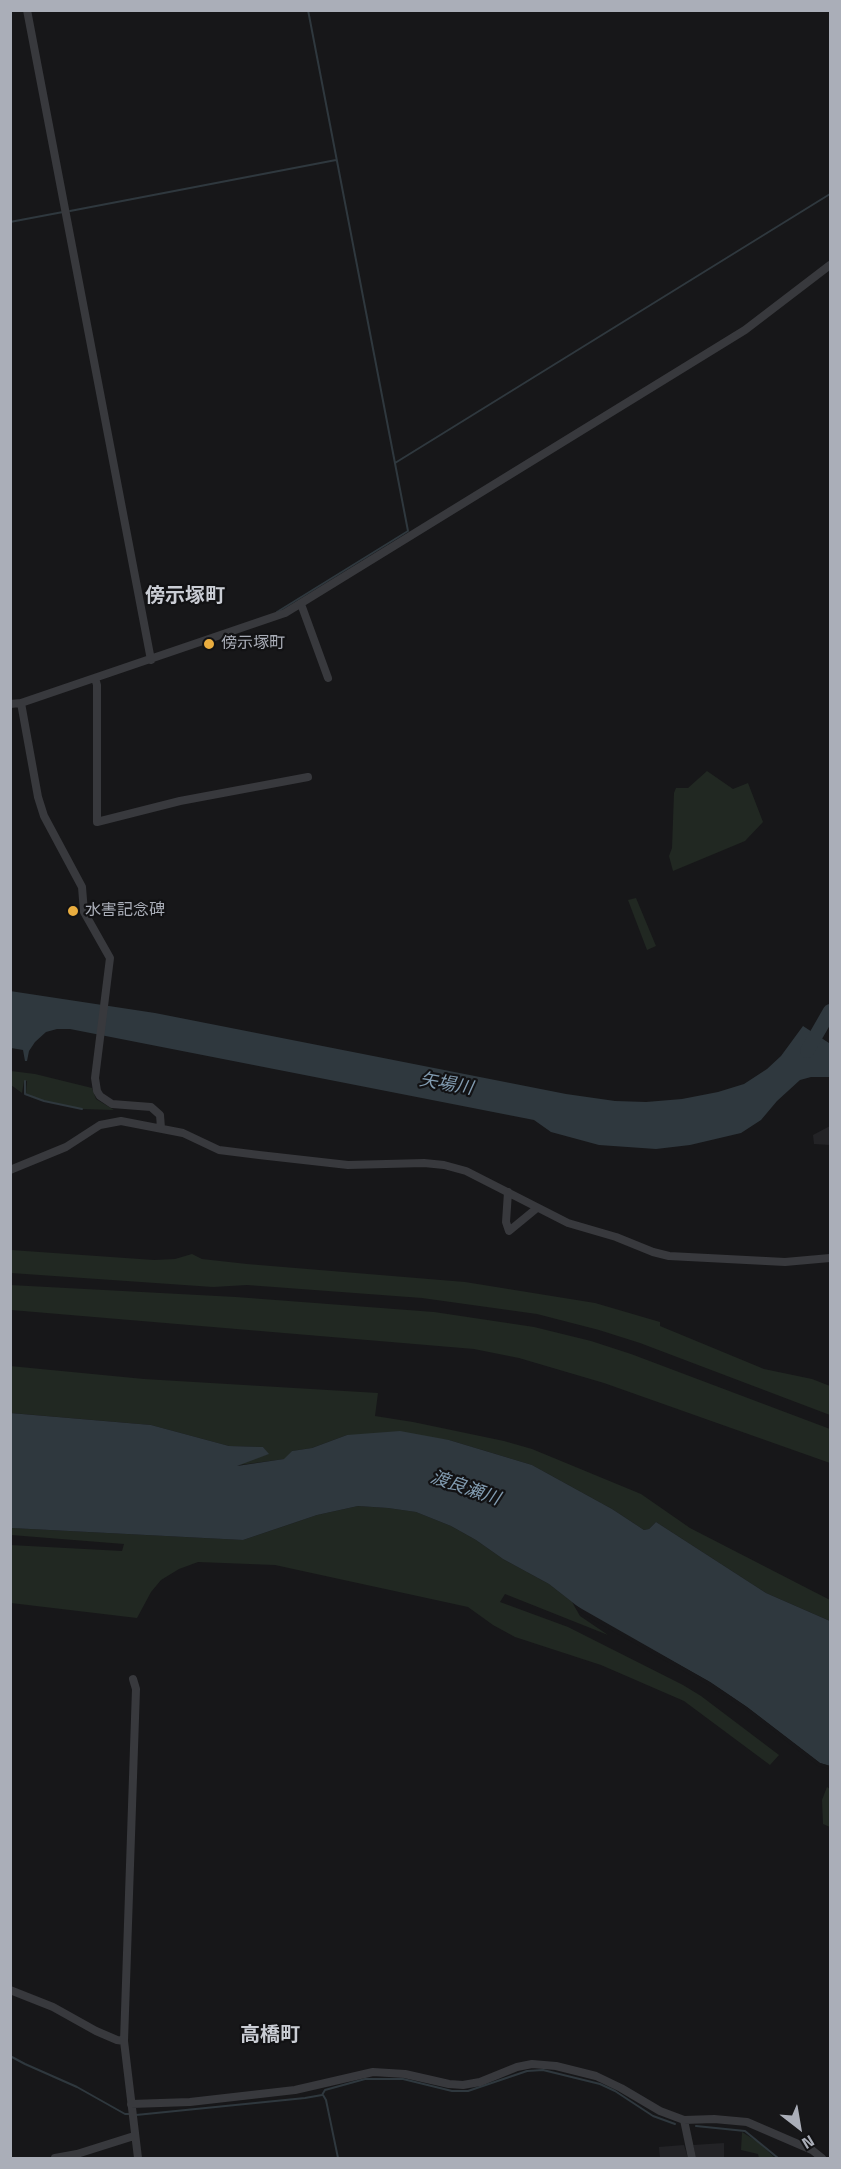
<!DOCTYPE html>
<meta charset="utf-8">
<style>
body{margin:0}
#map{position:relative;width:841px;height:2169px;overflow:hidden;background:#171719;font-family:"Titillium Web",sans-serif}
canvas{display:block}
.frame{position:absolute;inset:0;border:12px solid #aaaeb8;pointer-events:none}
.north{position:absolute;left:769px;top:2097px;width:60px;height:60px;-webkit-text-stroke:4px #121214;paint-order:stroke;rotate:149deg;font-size:16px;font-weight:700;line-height:24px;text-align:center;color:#aaaeb8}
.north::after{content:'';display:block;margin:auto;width:21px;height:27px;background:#aaaeb8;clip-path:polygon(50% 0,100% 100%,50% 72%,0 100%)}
</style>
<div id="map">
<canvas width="841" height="2169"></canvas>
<div class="frame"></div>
<div class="north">N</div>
</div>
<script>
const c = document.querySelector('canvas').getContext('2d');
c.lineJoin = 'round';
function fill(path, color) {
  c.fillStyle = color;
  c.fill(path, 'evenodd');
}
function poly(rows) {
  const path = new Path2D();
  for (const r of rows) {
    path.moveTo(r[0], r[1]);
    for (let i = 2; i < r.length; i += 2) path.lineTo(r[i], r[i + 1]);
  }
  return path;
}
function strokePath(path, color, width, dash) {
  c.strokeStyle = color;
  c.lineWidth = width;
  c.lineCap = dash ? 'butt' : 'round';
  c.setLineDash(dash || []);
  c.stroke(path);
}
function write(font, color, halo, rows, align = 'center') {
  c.font = font + ' "Titillium Web","Noto Sans JP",sans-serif';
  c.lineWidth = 4.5;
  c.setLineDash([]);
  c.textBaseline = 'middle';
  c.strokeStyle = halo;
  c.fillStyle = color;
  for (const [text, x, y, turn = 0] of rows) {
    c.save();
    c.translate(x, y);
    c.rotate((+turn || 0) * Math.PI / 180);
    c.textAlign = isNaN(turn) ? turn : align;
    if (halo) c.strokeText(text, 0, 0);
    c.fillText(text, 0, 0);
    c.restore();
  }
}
fill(poly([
 [830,1126,830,1145,814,1144,813,1135],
 [724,2143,724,2158,696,2158,693,2145],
 [684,2145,688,2158,660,2158,659,2147]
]), '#232326');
fill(poly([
 [707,771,733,789,748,783,763,822,745,841,673,871,669,856,672,848,674,793,676,788,688,788],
 [636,898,656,946,647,950,628,900],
 [11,1071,35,1074,92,1088,96,1099,114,1110,82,1109,44,1101,26,1094,27,1081,24,1081,22,1093,11,1085],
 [11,1250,154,1260,175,1259,192,1254,202,1259,247,1264,465,1282,595,1303,660,1322,660,1326,764,1369,812,1379,830,1386,830,1415,640,1343,599,1330,537,1314,422,1298,247,1285,213,1287,11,1273],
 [10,1285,236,1297,434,1312,534,1327,591,1341,631,1354,830,1429,830,1463,604,1383,519,1358,474,1349,11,1310],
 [10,1366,144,1379,378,1393,375,1416,413,1422,504,1441,532,1449,641,1494,690,1528,830,1600,830,1621,766,1593,656,1522,649,1529,644,1530,612,1509,532,1465,449,1440,347,1435,312,1448,292,1451,285,1459,232,1466,268,1454,263,1447,229,1446,151,1425,11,1413],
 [358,1506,388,1508,416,1512,451,1526,476,1540,503,1559,549,1584,572,1602,580,1616,608,1635,505,1594,500,1602,568,1627,683,1685,701,1696,779,1755,770,1765,684,1701,601,1665,515,1637,493,1625,468,1607,275,1565,198,1562,179,1569,161,1580,151,1592,137,1618,11,1603,10,1545,122,1551,124,1544,11,1535,11,1528,243,1540,317,1515],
 [827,1787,830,1789,830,1827,823,1824,822,1800],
 [742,2132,758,2142,775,2158,759,2158,758,2154,741,2150]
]), '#212822');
fill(poly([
 [10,991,155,1013,566,1094,615,1101,646,1102,682,1099,718,1092,744,1084,767,1069,781,1056,803,1026,829,1043,830,1077,811,1077,800,1080,777,1101,761,1120,741,1133,690,1145,656,1149,599,1145,551,1132,534,1120,70,1029,57,1029,46,1032,35,1042,29,1051,27,1061,25,1061,23,1050,11,1048],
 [10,1413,151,1425,229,1446,263,1447,269,1454,237,1466,284,1459,292,1451,312,1448,347,1435,400,1431,449,1440,532,1465,612,1509,644,1530,649,1529,656,1522,766,1593,830,1621,830,1766,820,1763,747,1707,710,1682,586,1613,549,1584,503,1559,476,1540,451,1526,416,1512,388,1508,358,1506,317,1515,243,1540,11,1528]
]), '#2f383e');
fill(poly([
 [575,1605,710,1682,747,1707,820,1763,830,1766,830,1769,818,1766,745,1709,708,1685,584,1615,577,1610]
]), '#171719');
strokePath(poly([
 [70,211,336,160],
 [10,222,63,212],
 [395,463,830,194],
 [277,612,408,531,308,10],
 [25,1081,25,1094,44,1101,82,1109],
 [10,2056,25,2064,77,2087,125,2114,130,2114],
 [323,2095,326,2100,338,2158],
 [136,2115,305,2098,322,2095,325,2090,365,2079,403,2079,452,2091,468,2091,527,2071,543,2070,600,2084,615,2091,653,2116,675,2124],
 [696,2126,745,2131,778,2158]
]), '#2f383e', 2);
strokePath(poly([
 [807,1051,830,1011]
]), '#2f383e', 14);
strokePath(poly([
 [27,10,151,660],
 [301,604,328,678],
 [95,678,97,685,97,822,180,801,308,777],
 [21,703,38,797,44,816,82,887,84,912,110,958,95,1078,97,1091,100,1096,112,1104,151,1107,160,1115,161,1128],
 [10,704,21,703,285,613,745,330,830,265],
 [10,1170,66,1147,100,1125,121,1121,183,1133,219,1150,259,1155,348,1165,424,1163,444,1165,466,1171,568,1223,616,1237,653,1252,669,1256,785,1262,830,1258],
 [508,1192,506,1222,509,1231,537,1208],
 [133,1679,136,1689,124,2041,138,2158],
 [10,1990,53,2007,96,2031,117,2040,124,2041],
 [131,2104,190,2102,295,2090,373,2072,405,2074,449,2084,463,2085,480,2082,517,2067,532,2064,556,2066,596,2076,621,2088,660,2111,684,2120,714,2119,747,2122,812,2150,822,2158],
 [684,2120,692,2158],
 [55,2158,77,2154,134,2136]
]), '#38393d', 8);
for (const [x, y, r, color] of [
 [209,644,6,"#e9ad3f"],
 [73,911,6,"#e9ad3f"]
]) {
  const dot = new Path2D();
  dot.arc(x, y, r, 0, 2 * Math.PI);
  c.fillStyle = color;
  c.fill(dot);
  strokePath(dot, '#121214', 2);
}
write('16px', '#aaaeb8', '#121214', [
 ["傍示塚町",221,644],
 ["水害記念碑",85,911]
], 'left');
write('italic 18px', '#829cb1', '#121214', [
 ["矢場川",446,1085,10],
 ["渡良瀬川",465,1489,19]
]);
write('bold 20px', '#cacdd4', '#121214', [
 ["傍示塚町",185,597],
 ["高橋町",270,2036]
]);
</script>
